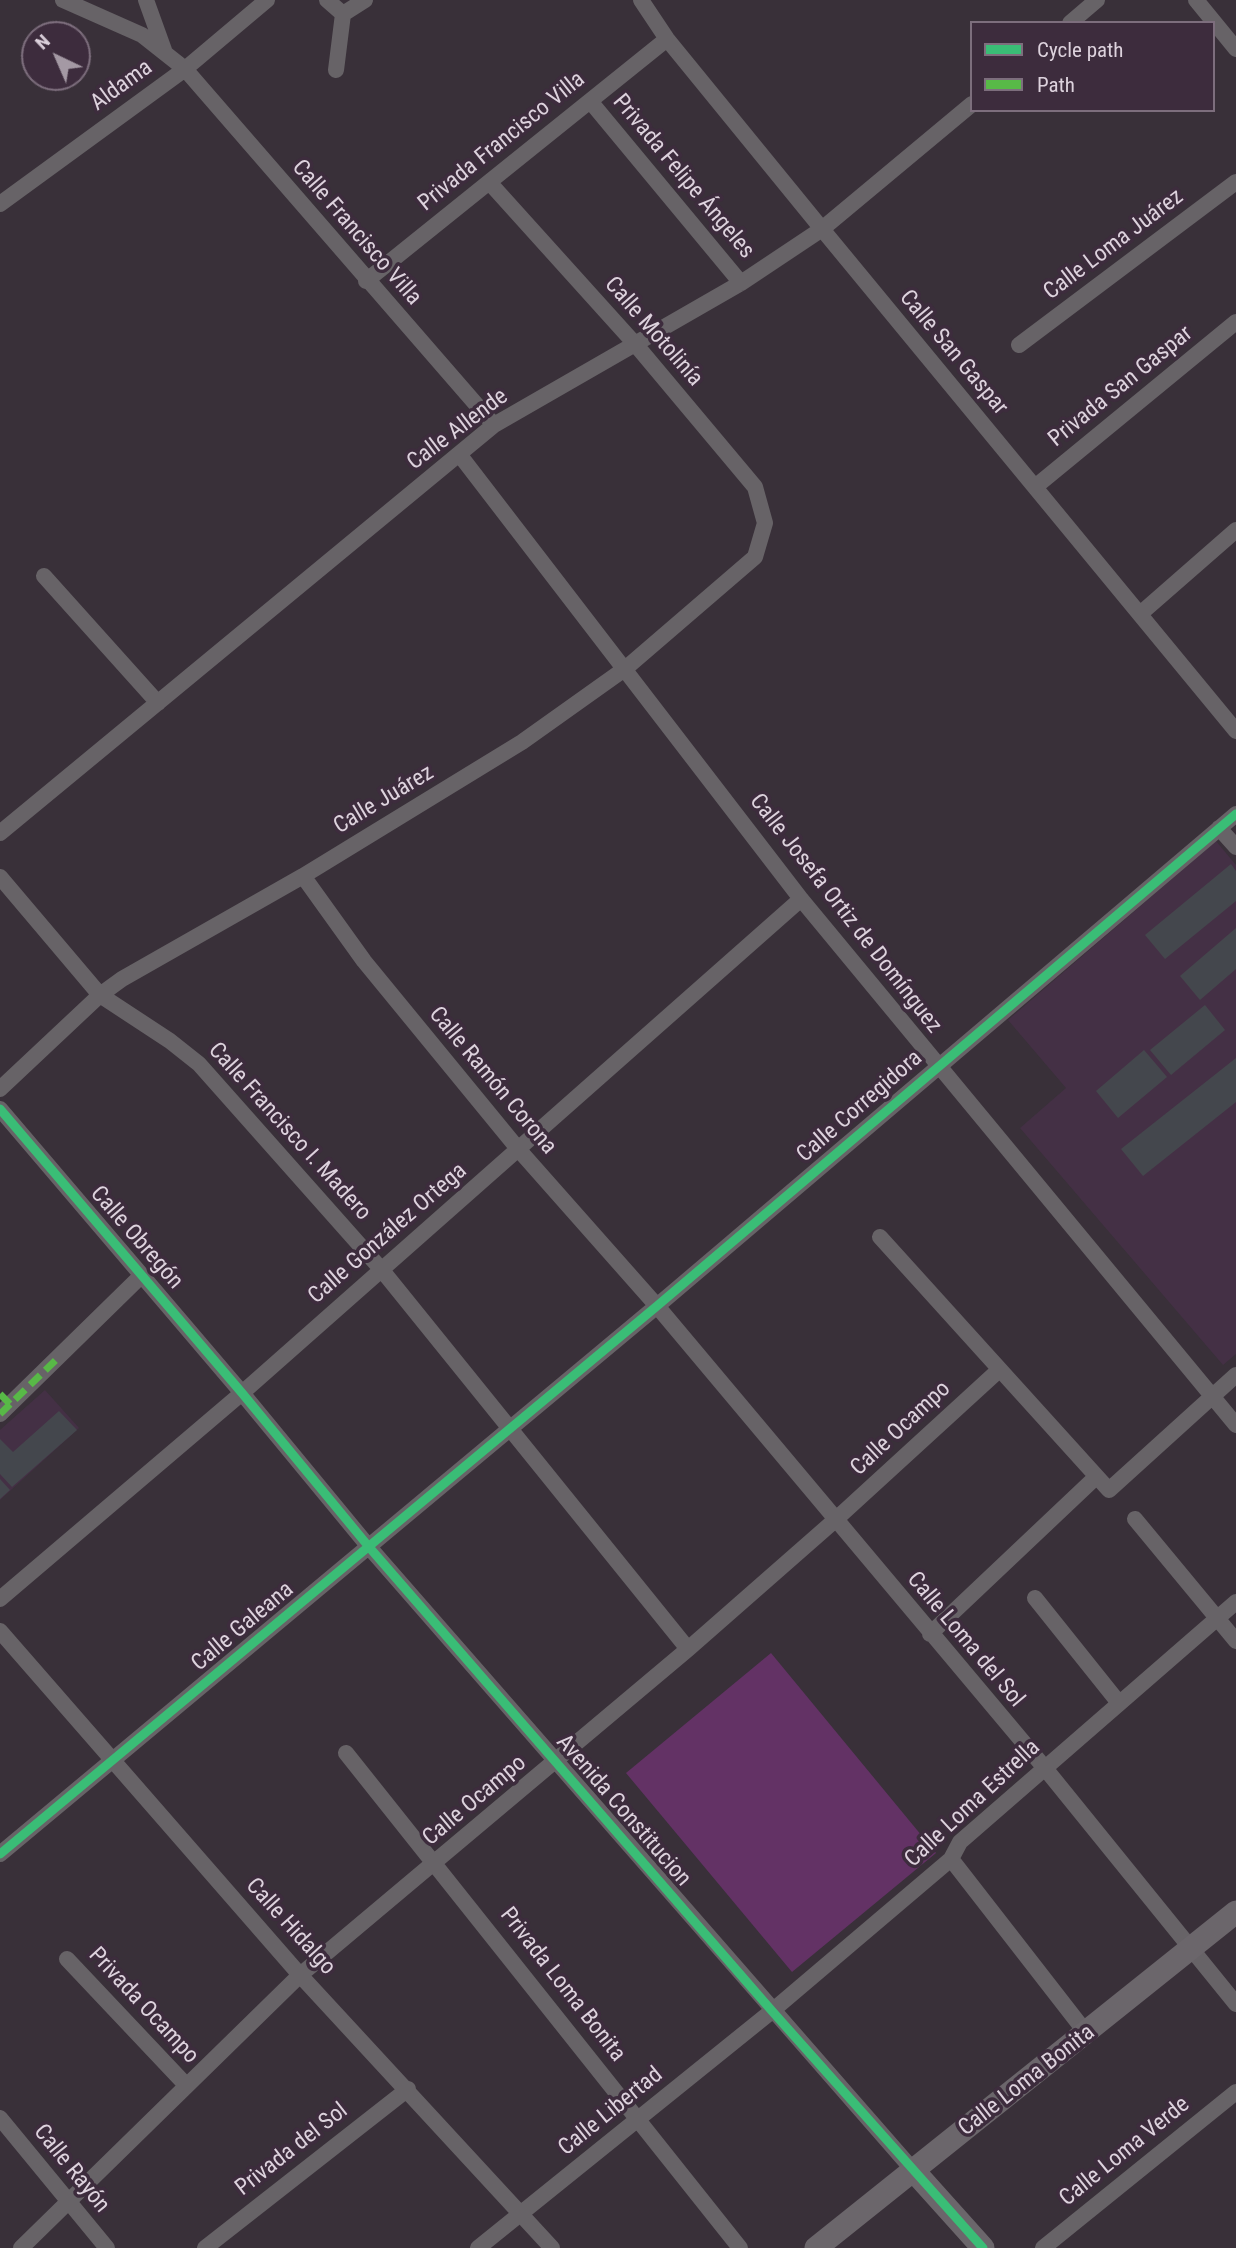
<!DOCTYPE html>
<meta charset="utf-8">
<style>
body{margin:0}
#map{position:relative;width:1236px;height:2248px;overflow:hidden;background:#393039;font-family:"Roboto Condensed",sans-serif}
canvas{display:block}
.legend{position:absolute;left:970px;top:21px;width:245px;height:91px;box-sizing:border-box;background:#3d2c3d;border:2px solid #7d6e7d;margin:0;padding:9px 12px;list-style:none;font-size:21px;color:#ddd2dd}
.legend li{display:flex;align-items:center;gap:14px;height:35px}
.legend b{width:35px;border:2px solid #7d6e7d}
.north{position:absolute;left:21px;top:21px;width:70px;height:70px;box-sizing:border-box;background:#3d2c3d;border:2px solid #7d6e7d;border-radius:50%;rotate:316deg;font-size:19px;font-weight:700;line-height:28px;text-align:center;color:#ddd2dd}
.north::after{content:'';display:block;margin:auto;width:24px;height:32px;background:#a499a4;clip-path:polygon(50% 0,100% 100%,50% 72%,0 100%)}
</style>
<div id="map">
<canvas width="1236" height="2248"></canvas>
<ul class="legend">
<li><b style="height:9px;background:#3abd76"></b>Cycle path</li>
<li><b style="height:9px;background:#58b947"></b>Path</li>
</ul>
<div class="north">N</div>
</div>
<script>
const c = document.querySelector('canvas').getContext('2d');
c.lineJoin = 'round';
function fill(path, color) {
  c.fillStyle = color;
  c.fill(path, 'evenodd');
}
function poly(rows) {
  const path = new Path2D();
  for (const r of rows) {
    path.moveTo(r[0], r[1]);
    for (let i = 2; i < r.length; i += 2) path.lineTo(r[i], r[i + 1]);
  }
  return path;
}
function strokePath(path, color, width, dash) {
  c.strokeStyle = color;
  c.lineWidth = width;
  c.lineCap = dash ? 'butt' : 'round';
  c.setLineDash(dash || []);
  c.stroke(path);
}
function write(font, color, halo, rows, align = 'center') {
  c.font = font + ' "Roboto Condensed",sans-serif';
  c.lineWidth = 7;
  c.setLineDash([]);
  c.textBaseline = 'middle';
  c.strokeStyle = halo;
  c.fillStyle = color;
  for (const [text, x, y, turn = 0] of rows) {
    c.save();
    c.translate(x, y);
    c.rotate((+turn || 0) * Math.PI / 180);
    c.textAlign = isNaN(turn) ? turn : align;
    if (halo) c.strokeText(text, 0, 0);
    c.fillText(text, 0, 0);
    c.restore();
  }
}
fill(poly([
 [1216,841,1236,865,1236,1354,1223,1365,1020,1128,1066,1088,1008,1020],
 [45,1390,79,1428,0,1500,0,1430]
]), '#443045');
fill(poly([
 [771,1653,936,1853,792,1972,626,1773]
]), '#633265');
fill(poly([
 [1231,864,1236,871,1236,901,1165,959,1145,935],
 [1236,928,1236,969,1200,1000,1180,976],
 [1205,1005,1225,1030,1171,1075,1150,1050],
 [1144,1050,1167,1077,1118,1118,1096,1091],
 [1236,1058,1236,1102,1143,1176,1121,1149],
 [59,1411,77,1430,12,1487,0,1474,0,1439,13,1452],
 [0,1479,10,1490,0,1499]
]), '#44474d');
strokePath(poly([
 [63,0,142,35,185,69,494,425],
 [146,0,164,50],
 [327,0,343,14],
 [641,0,667,39,822,229,1236,731],
 [1196,0,1236,49],
 [1070,23,1097,0],
 [336,70,343,14,365,0],
 [590,101,741,283],
 [0,204,185,69,267,0],
 [366,281,667,39],
 [1019,345,1236,182],
 [459,454,801,899,1236,1425],
 [1035,487,1236,322],
 [44,576,158,703],
 [1140,614,1236,530],
 [1219,828,1236,847],
 [0,833,494,425,741,283,822,229,972,104],
 [303,876,364,961,519,1150,657,1306,1044,1767,1236,2004],
 [0,877,100,995,170,1041,199,1064,381,1269,688,1649],
 [0,1089,100,995,122,979,303,876,522,742,626,668,755,557,765,523,755,487,636,345,489,182],
 [0,1109,242,1393,369,1547,913,2170],
 [880,1237,1109,1490,1236,1375],
 [0,1414,142,1275],
 [1135,1519,1236,1641],
 [1035,1598,1119,1703],
 [0,1599,242,1393,801,899],
 [0,1631,300,1975,552,2248],
 [930,1634,1096,1477],
 [346,1753,740,2248],
 [0,1854,657,1306,1236,814],
 [951,1859,1087,2034],
 [67,1959,186,2085],
 [0,2118,107,2248],
 [21,2248,300,1975,688,1649,834,1521,999,1370],
 [205,2248,408,2089],
 [478,2248,772,2011,951,1859,960,1842,1236,1602],
 [1043,2248,1236,2092]
]), '#676367', 16);
strokePath(poly([
 [913,2170,983,2248],
 [816,2248,1236,1912]
]), '#6b666b', 23);
strokePath(poly([
 [0,1394,10,1404],
 [0,1414,57,1359]
]), '#58b947', 7, [14, 7]);
strokePath(poly([
 [0,1109,242,1393,369,1547,772,2011,983,2248],
 [0,1854,657,1306,1236,814]
]), '#3abd76', 9);
write('23px', '#ddd2dd', '#3d2c3d', [
 ["Aldama",122,86,-36],
 ["Privada Francisco Villa",502,142,-39],
 ["Privada Felipe Ángeles",683,177,50],
 ["Calle Francisco Villa",356,233,49],
 ["Calle Loma Juárez",1114,245,-37],
 ["Calle Motolinía",653,332,49],
 ["Calle San Gaspar",953,353,50],
 ["Privada San Gaspar",1121,387,-39],
 ["Calle Allende",458,430,-37],
 ["Calle Juárez",384,800,-31],
 ["Calle Josefa Ortiz de Domínguez",845,914,52],
 ["Calle Ramón Corona",492,1081,50],
 ["Calle Corregidora",860,1107,-41],
 ["Calle Francisco I. Madero",289,1132,48],
 ["Calle González Ortega",388,1234,-41],
 ["Calle Obregón",136,1238,49],
 ["Calle Ocampo",901,1429,-43],
 ["Calle Galeana",243,1627,-40],
 ["Calle Loma del Sol",965,1640,50],
 ["Calle Ocampo",475,1801,-40],
 ["Calle Loma Estrella",973,1804,-43],
 ["Avenida Constitucion",623,1811,49],
 ["Calle Hidalgo",290,1927,48],
 ["Privada Loma Bonita",562,1985,52],
 ["Privada Ocampo",143,2006,47],
 ["Calle Loma Bonita",1027,2081,-38],
 ["Calle Libertad",611,2112,-39],
 ["Privada del Sol",292,2150,-38],
 ["Calle Loma Verde",1125,2152,-39],
 ["Calle Rayón",71,2169,51]
]);
</script>
